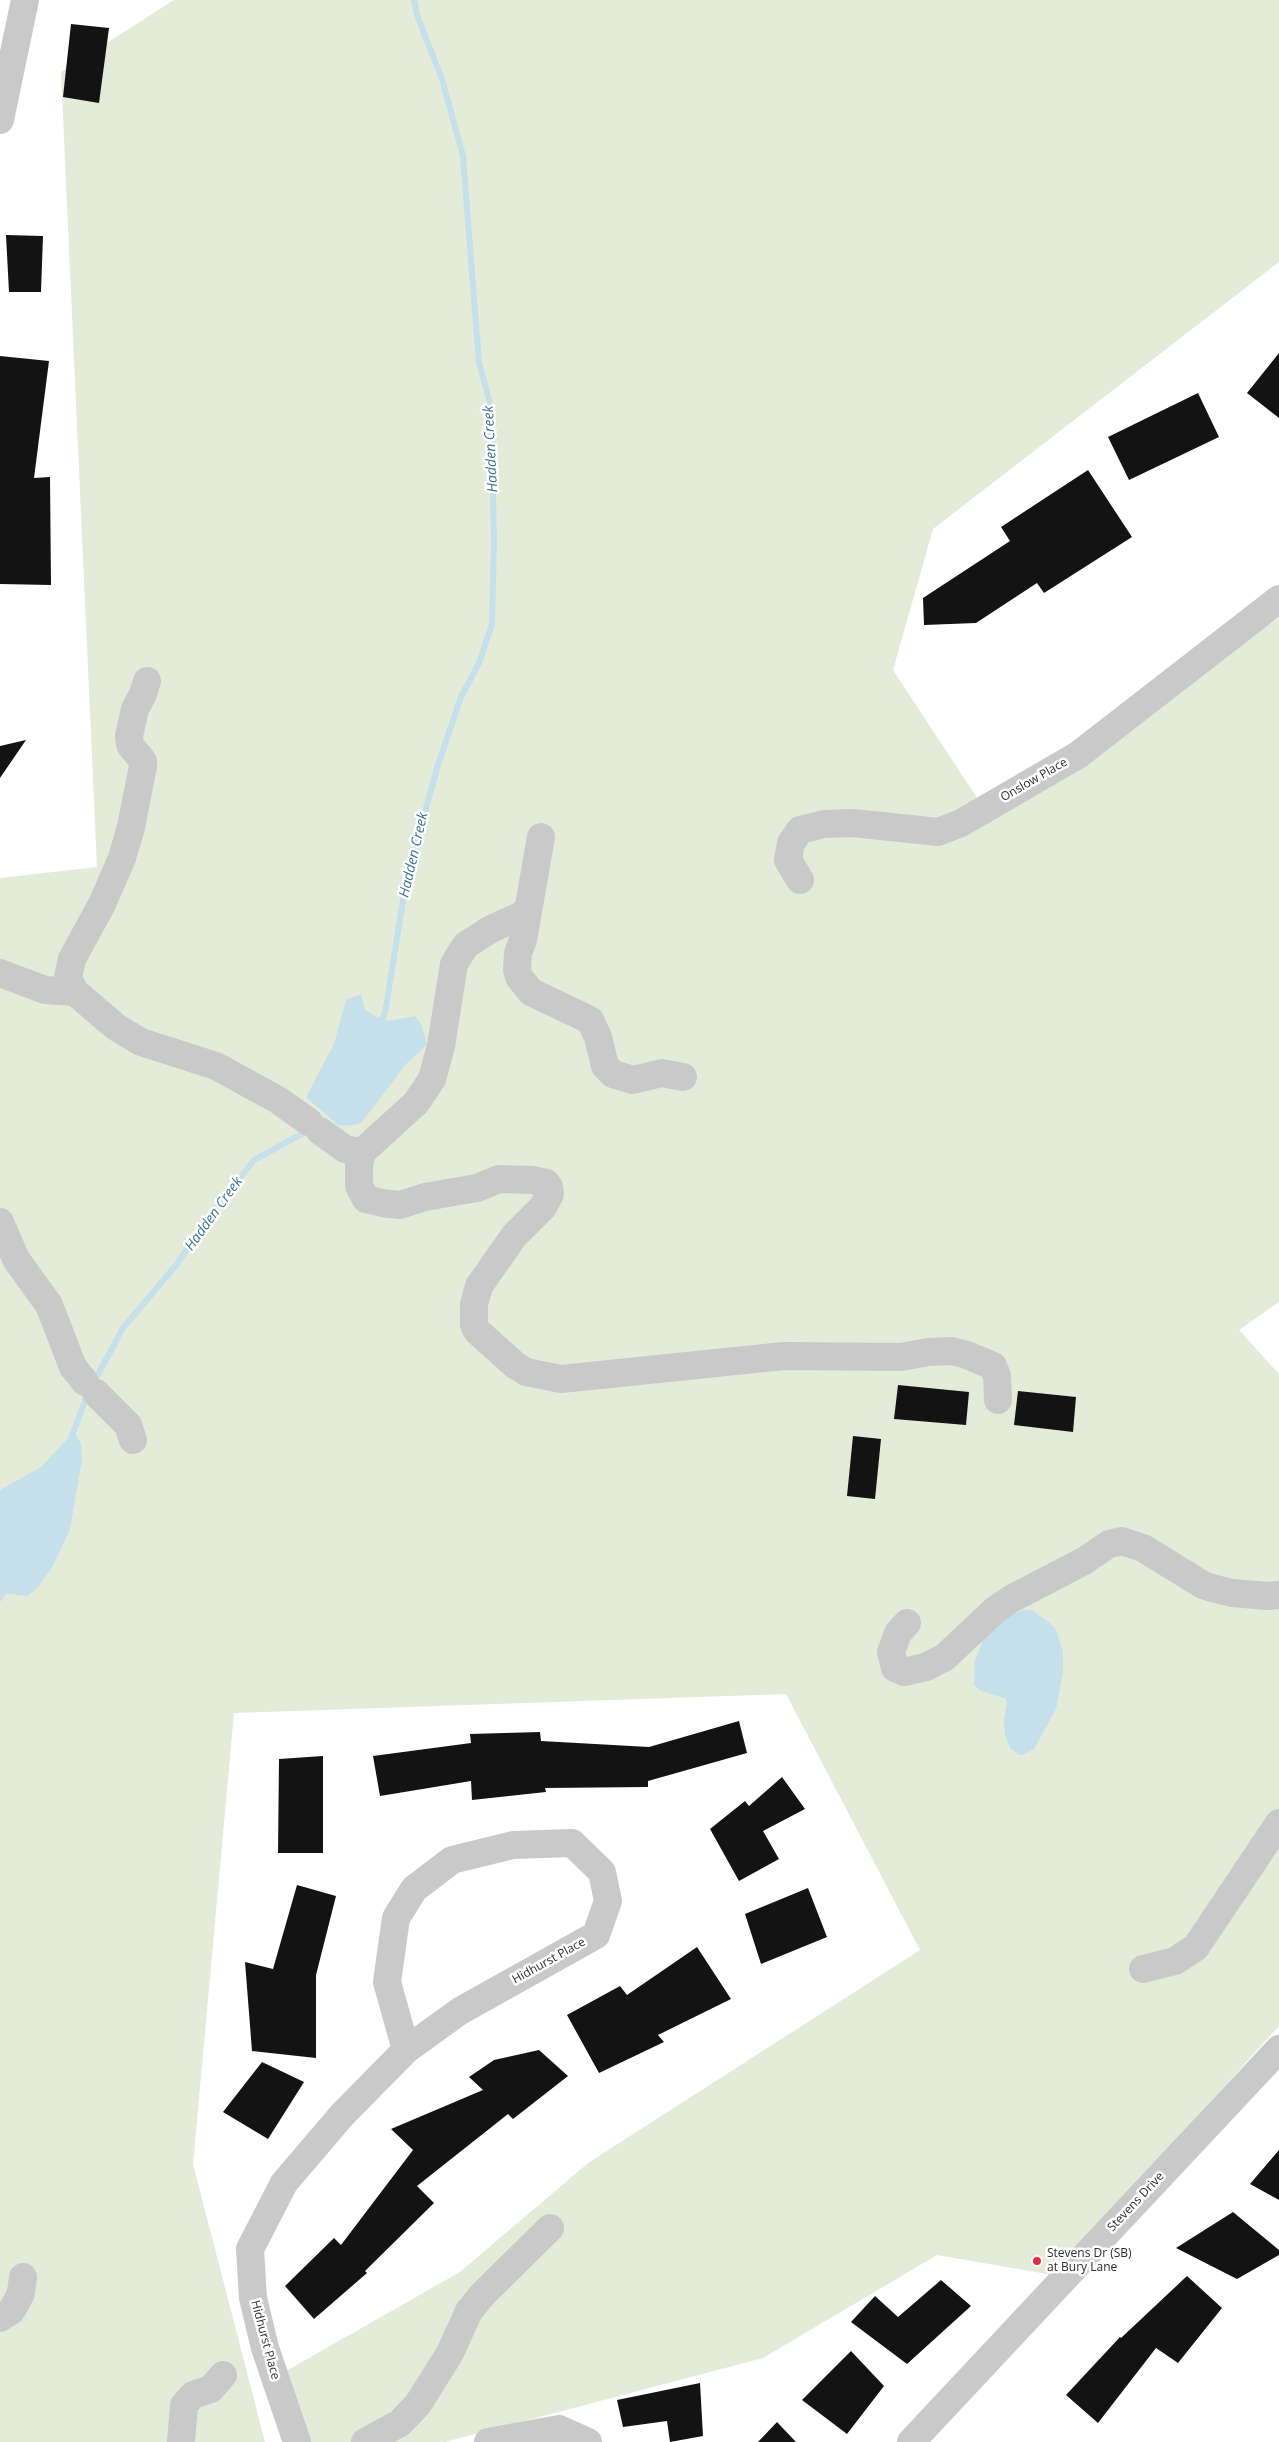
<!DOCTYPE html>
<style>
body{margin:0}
canvas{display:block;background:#fff}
</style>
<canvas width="1279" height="2442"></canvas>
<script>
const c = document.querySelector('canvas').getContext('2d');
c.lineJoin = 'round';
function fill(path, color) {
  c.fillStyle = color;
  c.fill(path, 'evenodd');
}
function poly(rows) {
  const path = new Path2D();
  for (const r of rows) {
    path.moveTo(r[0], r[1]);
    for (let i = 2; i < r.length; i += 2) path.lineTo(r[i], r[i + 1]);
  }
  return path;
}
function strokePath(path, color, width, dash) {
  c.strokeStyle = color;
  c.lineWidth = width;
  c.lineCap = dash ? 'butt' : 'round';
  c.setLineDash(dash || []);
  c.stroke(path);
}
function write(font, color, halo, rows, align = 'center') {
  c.font = font + ' "Open Sans",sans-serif';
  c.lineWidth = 5;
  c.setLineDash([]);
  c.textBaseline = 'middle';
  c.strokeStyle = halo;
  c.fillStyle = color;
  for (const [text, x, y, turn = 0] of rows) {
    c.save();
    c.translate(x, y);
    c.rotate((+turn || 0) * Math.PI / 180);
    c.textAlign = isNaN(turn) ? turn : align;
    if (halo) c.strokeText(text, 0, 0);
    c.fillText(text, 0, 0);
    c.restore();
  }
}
fill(poly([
 [174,0,1279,0,1279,262,933,529,893,670,987,813,1279,618,1279,1302,1239,1330,1279,1374,1279,2026,1053,2275,937,2255,763,2358,445,2442,301,2442,272,2379,460,2272,588,2163,920,1950,786,1694,234,1713,193,2164,265,2442,0,2442,0,878,97,867,61,72]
]), '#e4ebd9');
fill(poly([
 [361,994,365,1010,379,1018,388,1021,415,1016,421,1024,427,1045,406,1064,362,1122,355,1125,339,1126,306,1097,334,1044,346,1000],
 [74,1432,81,1444,82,1460,70,1529,53,1566,38,1587,27,1596,3,1593,0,1590,0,1490,41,1467],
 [1023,1610,1032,1610,1050,1623,1055,1628,1063,1651,1063,1672,1056,1709,1034,1749,1023,1755,1019,1755,1010,1748,1005,1735,1004,1721,1007,1703,1006,1699,979,1690,974,1685,975,1660,986,1634,1011,1615]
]), '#c5dfeb');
strokePath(poly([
 [379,1026,385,1013,409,863,418,838,437,768,461,697,479,663,492,624,494,541,491,407,479,363,463,156,442,79,417,15,414,0],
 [94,1382,123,1328,177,1264,199,1230,254,1160,309,1130],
 [71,1438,88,1393],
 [0,1598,6,1586]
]), '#c5dfeb', 6);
fill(poly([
 [71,24,109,28,99,103,63,97],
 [6,235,43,236,41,292,9,292],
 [1279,353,1279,418,1247,393],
 [0,356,49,361,34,478,50,477,51,585,0,584],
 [1198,393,1219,437,1129,480,1108,437],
 [1088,470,1132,537,1044,593,1037,583,976,623,924,625,923,598,1010,541,1001,527],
 [26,740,0,778,0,746],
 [898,1385,969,1392,966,1425,894,1419],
 [1018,1391,1076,1397,1073,1432,1014,1425],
 [853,1436,881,1439,875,1499,847,1496],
 [739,1721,747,1753,648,1781,648,1787,545,1788,546,1792,472,1800,471,1781,380,1796,373,1756,471,1743,470,1734,540,1732,541,1741,649,1747],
 [323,1756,323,1853,278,1853,279,1759],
 [782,1777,805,1809,763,1831,779,1859,739,1881,710,1829,745,1801,749,1806],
 [297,1885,336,1896,316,1975,316,2058,252,2051,245,1962,273,1969],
 [808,1888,827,1937,761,1964,745,1914],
 [697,1947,731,1999,658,2035,664,2042,599,2073,567,2015,620,1986,627,1995],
 [539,2050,568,2076,513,2119,508,2114,417,2186,434,2203,365,2271,367,2273,314,2319,285,2286,334,2238,341,2245,413,2150,391,2129,483,2090,469,2077,494,2060],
 [262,2062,304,2082,268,2139,223,2112],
 [1279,2150,1279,2200,1250,2184],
 [1233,2212,1279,2250,1279,2255,1237,2279,1176,2248],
 [1187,2276,1222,2308,1178,2363,1156,2348,1098,2423,1066,2395,1120,2337,1121,2338],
 [941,2280,971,2306,907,2364,851,2322,875,2296,898,2317],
 [851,2351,884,2386,847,2434,802,2400],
 [700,2383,703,2436,670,2442,667,2421,623,2427,617,2400],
 [777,2422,796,2442,758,2442]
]), '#131313');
strokePath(poly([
 [0,120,25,0],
 [541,837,523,940,518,953,517,970,519,977,531,992,590,1020,598,1037,605,1066,613,1074,633,1080,662,1073,683,1077],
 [800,880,788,860,791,843,800,830,824,824,853,823,938,832,961,823,1078,755,1279,599],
 [528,910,520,916,491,929,466,945,460,954,454,964,441,1046,432,1079,416,1103,362,1152,359,1165,359,1186,366,1199,382,1203,400,1205,425,1197,477,1188,499,1179,532,1180,546,1183,549,1187,550,1194,543,1207,514,1236,479,1286,474,1304,474,1325,477,1331,515,1365,526,1372,561,1379,784,1356,901,1357,928,1352,952,1351,967,1355,993,1366,997,1376,998,1400],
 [0,973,45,990,75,992,116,1027,141,1042,216,1066,278,1100,309,1122],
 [75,992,68,978,72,959,102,904,122,858,131,827,143,766,143,761,130,745,129,736,135,709,143,694,147,681],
 [320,1131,345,1149,362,1152],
 [0,1222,16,1259,49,1305,73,1367,85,1382],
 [96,1393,128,1425,133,1440],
 [907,1623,898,1633,891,1652,895,1668,904,1672,926,1667,945,1657,995,1610,1011,1599,1084,1561,1109,1544,1122,1541,1143,1548,1203,1585,1212,1588,1232,1593,1268,1596,1279,1595],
 [1143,1969,1175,1961,1196,1947,1279,1823],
 [0,2318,11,2311,16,2303,21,2293,23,2277],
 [181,2442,184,2405,193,2395,211,2389,223,2375],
 [297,2442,265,2348,253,2298,250,2249,284,2183,342,2115,406,2050,460,2011,596,1935,608,1901,602,1872,572,1843,513,1845,452,1860,414,1889,396,1918,387,1982,406,2050],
 [365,2442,400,2423,418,2404,450,2353,469,2311,483,2294,550,2228],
 [488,2442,559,2429,588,2442],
 [911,2442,1279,2049]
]), '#c9c9c9', 28);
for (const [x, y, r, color] of [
 [1037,2261,5,"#e72b46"]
]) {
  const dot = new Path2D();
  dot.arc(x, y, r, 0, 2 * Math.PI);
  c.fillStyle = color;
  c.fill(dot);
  strokePath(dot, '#fff', 2);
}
write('12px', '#2c2c2c', '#fff', [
 ["Onslow Place",1034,780,-30],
 ["Hidhurst Place",549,1961,-29],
 ["Stevens Drive",1136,2202,-47],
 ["Hidhurst Place",265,2340,75]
]);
write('12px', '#2c2c2c', '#fff', [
 ["Stevens Dr (SB)",1047,2254],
 ["at Bury Lane",1047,2268]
], 'left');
write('italic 14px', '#3a748f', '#fff', [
 ["Hadden Creek",491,449,-93],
 ["Hadden Creek",414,855,-77],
 ["Hadden Creek",214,1214,-54]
]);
</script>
